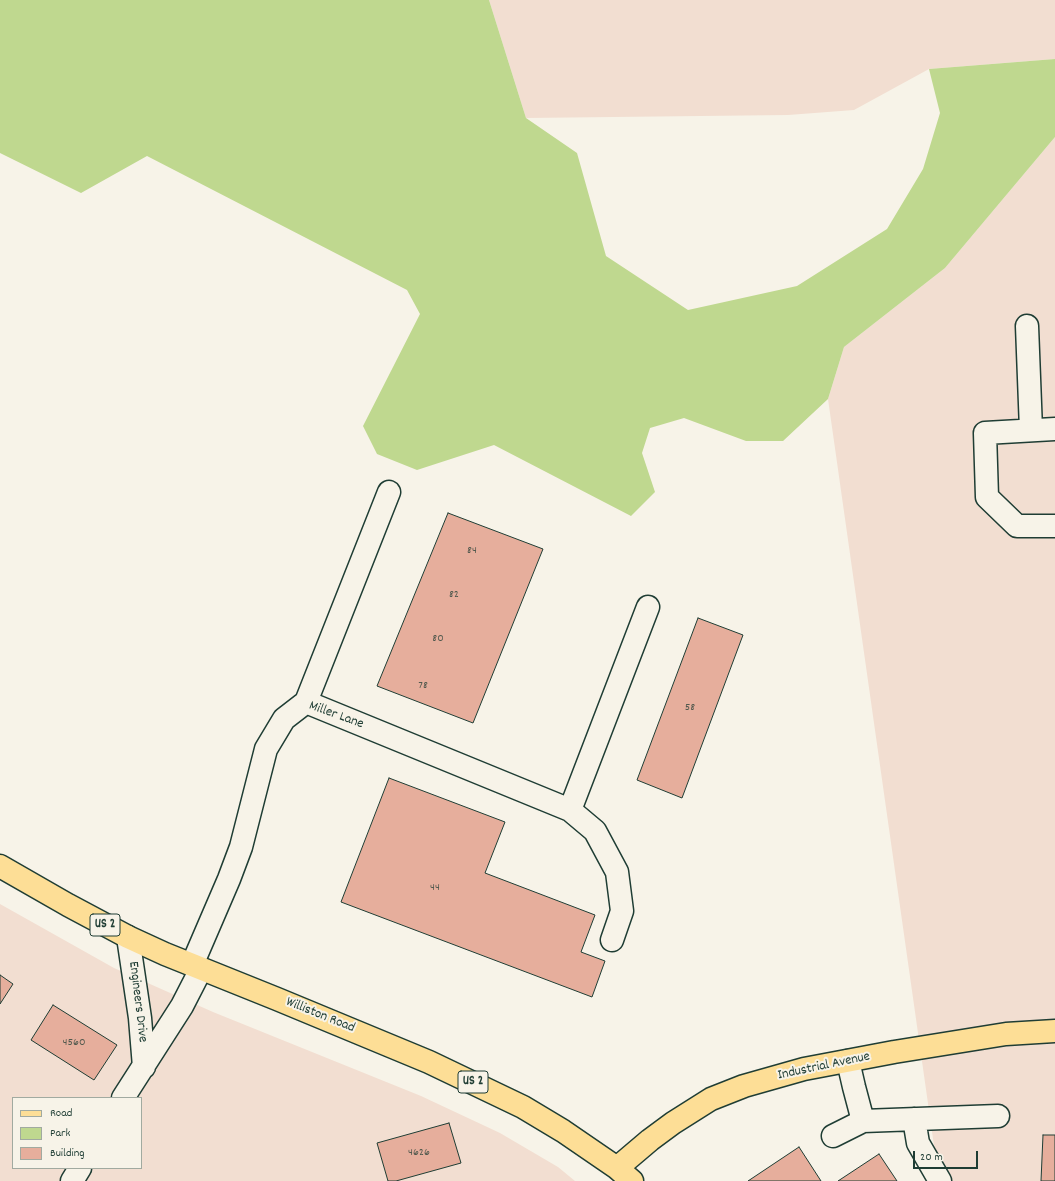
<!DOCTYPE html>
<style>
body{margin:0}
#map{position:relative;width:1055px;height:1181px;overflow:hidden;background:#f7f3e8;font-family:Dekko,sans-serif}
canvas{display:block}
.legend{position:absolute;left:12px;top:1097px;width:130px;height:72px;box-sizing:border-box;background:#f7f3e8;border:1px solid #a1aaa0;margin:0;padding:5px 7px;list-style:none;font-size:12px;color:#1f3d34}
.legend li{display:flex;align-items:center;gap:8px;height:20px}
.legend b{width:20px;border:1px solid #a1aaa0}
.scale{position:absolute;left:913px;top:1151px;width:65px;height:18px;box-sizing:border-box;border:2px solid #1f3d34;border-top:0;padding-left:5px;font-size:12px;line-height:14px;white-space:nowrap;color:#1f3d34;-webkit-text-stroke:3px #f7f3e8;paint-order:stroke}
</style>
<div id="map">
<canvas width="1055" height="1181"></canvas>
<ul class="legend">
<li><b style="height:5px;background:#fdde96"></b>Road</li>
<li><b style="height:11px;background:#bfd88f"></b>Park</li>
<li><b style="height:11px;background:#e6ae9c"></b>Building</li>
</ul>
<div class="scale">20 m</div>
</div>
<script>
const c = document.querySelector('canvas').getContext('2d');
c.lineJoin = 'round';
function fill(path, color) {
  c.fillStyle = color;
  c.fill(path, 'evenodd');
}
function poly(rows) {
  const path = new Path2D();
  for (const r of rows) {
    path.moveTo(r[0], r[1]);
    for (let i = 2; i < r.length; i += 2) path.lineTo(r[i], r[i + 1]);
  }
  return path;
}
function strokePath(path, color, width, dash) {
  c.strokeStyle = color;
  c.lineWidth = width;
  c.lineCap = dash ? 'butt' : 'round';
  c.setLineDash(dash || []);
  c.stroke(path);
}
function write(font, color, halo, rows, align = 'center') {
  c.font = font + ' Dekko,sans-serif';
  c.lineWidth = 4;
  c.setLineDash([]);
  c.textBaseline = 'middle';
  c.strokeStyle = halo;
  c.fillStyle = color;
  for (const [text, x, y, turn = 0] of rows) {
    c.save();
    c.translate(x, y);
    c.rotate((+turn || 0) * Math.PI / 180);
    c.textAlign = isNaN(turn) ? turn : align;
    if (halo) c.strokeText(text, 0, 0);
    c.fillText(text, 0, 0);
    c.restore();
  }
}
fill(poly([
 [489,0,1055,0,1055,59,929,69,854,110,788,115,526,118],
 [1055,137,1055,1181,939,1181,828,399,844,347,945,268],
 [0,904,114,968,213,1012,421,1096,500,1133,558,1167,575,1181,0,1181],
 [13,1098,141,1098,141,1168,13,1168]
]), '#f2ded1');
fill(poly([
 [0,0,489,0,526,118,577,153,606,256,688,310,797,286,887,229,923,169,940,113,929,69,1055,59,1055,137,945,268,844,347,828,399,783,441,746,441,684,418,650,428,642,453,655,492,631,516,494,445,417,470,377,454,363,426,420,314,407,290,147,156,81,193,0,153]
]), '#bfd88f');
const building = poly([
 [448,513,543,549,473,723,377,686,448,513],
 [698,618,743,635,682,798,637,780,698,618],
 [389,778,505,822,485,873,595,915,581,952,605,961,592,997,341,902,389,778],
 [0,975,13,984,0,1004,0,975],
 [53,1005,117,1045,94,1080,31,1040,53,1005],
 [449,1123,461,1163,396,1181,388,1181,377,1143,449,1123],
 [1043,1135,1055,1135,1055,1181,1041,1181,1043,1135],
 [799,1147,821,1181,748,1181,799,1147],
 [879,1154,897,1181,838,1181,879,1154]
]);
fill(building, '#e6ae9c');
strokePath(building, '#1f3d34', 1);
const minor = poly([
 [1027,326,1031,430],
 [1055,429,985,433,987,497,1017,526,1055,526],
 [306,702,389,492],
 [128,937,140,1018,144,1067],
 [612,940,622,911,617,872,595,831,570,810,648,607],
 [192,965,229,879,241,847,266,749,284,719,306,702,570,810],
 [848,1061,854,1087,863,1121,998,1116],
 [123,1098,182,1006,201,969],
 [914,1119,918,1143,940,1181],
 [833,1136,863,1121],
 [72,1181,80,1168]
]);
const major = poly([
 [0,866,68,905,128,937,165,954,277,999,429,1062,523,1107,563,1131,617,1168,632,1181],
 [617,1168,650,1140,673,1123,711,1099,744,1086,804,1069,894,1052,1006,1034,1055,1031]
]);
strokePath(minor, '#1f3d34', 25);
strokePath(major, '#1f3d34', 25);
strokePath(minor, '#f7f3e8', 22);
strokePath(major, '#fdde96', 22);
write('12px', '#51594e', null, [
 ["84",472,551],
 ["82",454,595],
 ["80",438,639],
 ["78",423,686],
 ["58",690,708],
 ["44",435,888],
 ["4560",74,1043],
 ["4626",419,1153]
]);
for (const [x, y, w] of [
 [105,925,30],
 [473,1082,30]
]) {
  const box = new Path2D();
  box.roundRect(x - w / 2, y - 11, w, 22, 3);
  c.fillStyle = '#f7f3e8';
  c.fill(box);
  strokePath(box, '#1f3d34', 1);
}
write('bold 13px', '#1f3d34', null, [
 ["US 2",105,925],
 ["US 2",473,1082]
]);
write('14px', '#1f3d34', '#f7f3e8', [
 ["Miller Lane",336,716,20],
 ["Engineers Drive",137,1002,83],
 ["Williston Road",320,1016,22],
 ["Industrial Avenue",824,1067,-12]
]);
</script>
